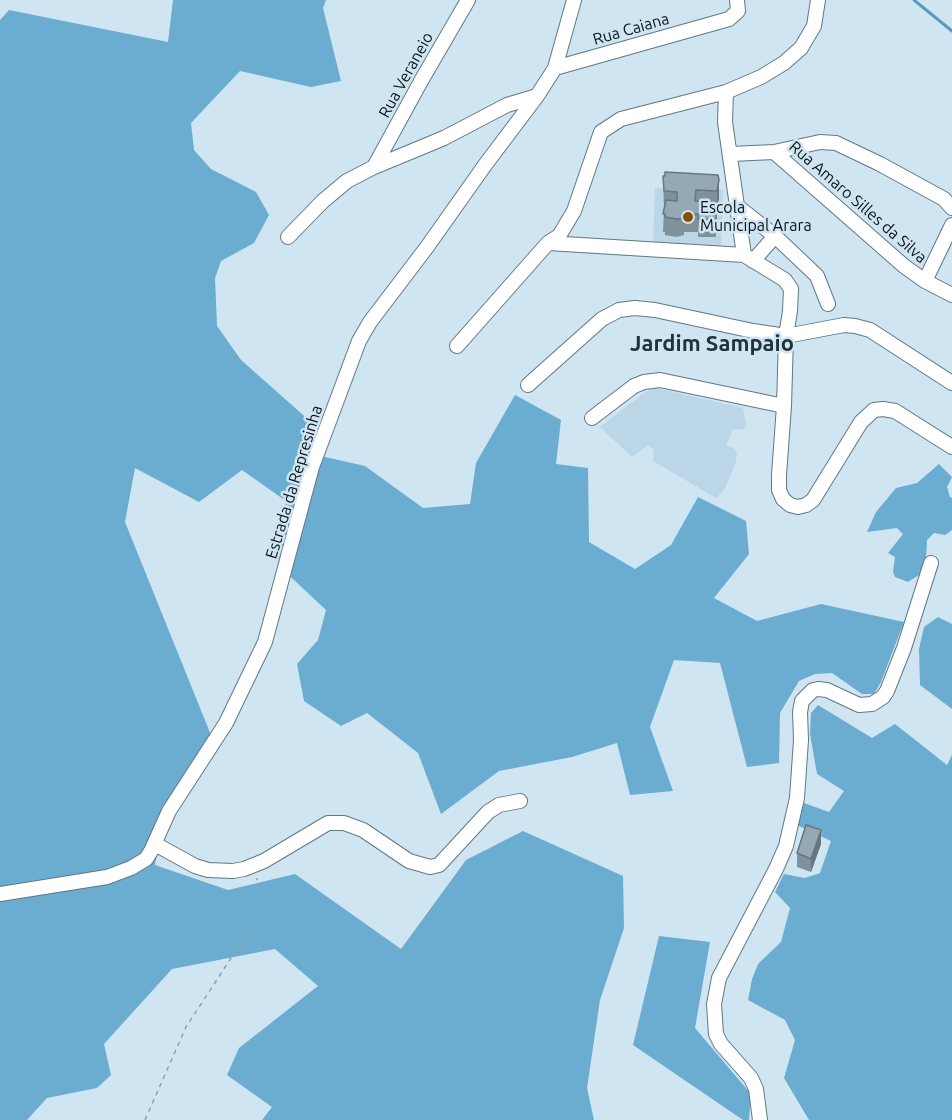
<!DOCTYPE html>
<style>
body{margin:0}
canvas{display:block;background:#cfe5f2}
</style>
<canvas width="952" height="1120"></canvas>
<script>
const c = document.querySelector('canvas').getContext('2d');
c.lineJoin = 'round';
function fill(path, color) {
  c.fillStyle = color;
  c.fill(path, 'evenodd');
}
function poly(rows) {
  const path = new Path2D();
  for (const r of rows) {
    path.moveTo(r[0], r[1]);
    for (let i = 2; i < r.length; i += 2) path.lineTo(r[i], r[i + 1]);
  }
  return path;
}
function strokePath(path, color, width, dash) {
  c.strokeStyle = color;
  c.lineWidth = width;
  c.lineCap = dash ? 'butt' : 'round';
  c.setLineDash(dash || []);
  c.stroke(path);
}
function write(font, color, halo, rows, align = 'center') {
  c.font = font + ' Ubuntu,sans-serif';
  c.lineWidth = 5;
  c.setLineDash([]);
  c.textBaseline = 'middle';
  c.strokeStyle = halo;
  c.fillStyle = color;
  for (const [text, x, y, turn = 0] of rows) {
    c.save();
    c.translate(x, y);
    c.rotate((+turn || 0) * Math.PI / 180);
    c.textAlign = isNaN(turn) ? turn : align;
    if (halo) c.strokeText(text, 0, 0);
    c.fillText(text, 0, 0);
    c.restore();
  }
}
fill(poly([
 [655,188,723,190,721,246,653,244],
 [656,388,743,408,746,426,743,429,733,430,726,445,735,449,737,455,735,465,724,490,716,498,653,461,654,450,648,445,632,457,600,427,645,392]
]), '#bbd7e7');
fill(poly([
 [173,0,326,0,323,8,341,81,311,87,240,71,191,123,194,150,211,169,256,192,269,215,254,243,221,261,215,278,217,326,241,360,320,430,312,454,365,466,423,508,470,504,476,463,515,395,561,420,556,464,588,468,589,542,635,569,671,545,698,497,746,521,749,554,714,598,757,621,821,604,904,622,881,682,874,694,862,694,832,673,815,674,799,681,780,713,779,763,747,767,720,663,674,660,650,727,673,791,630,795,617,743,572,757,499,771,441,814,418,753,367,713,341,726,304,701,297,664,318,640,326,610,278,565,286,501,242,470,199,502,135,468,125,522,215,745,163,821,155,865,228,890,295,874,401,949,466,860,523,831,623,876,624,928,600,1000,587,1088,594,1120,262,1120,272,1107,227,1075,239,1048,318,986,275,949,172,969,104,1044,111,1075,97,1088,47,1098,27,1120,0,1120,0,20,9,10,168,42],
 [939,464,952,477,947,487,950,497,952,498,952,530,945,535,934,533,927,540,926,559,919,575,908,582,895,577,893,572,895,557,888,553,903,534,897,528,867,532,876,512,896,488,917,483],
 [938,617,952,624,952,709,920,685,919,649,924,627],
 [818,705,872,738,895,724,947,765,952,755,952,1120,809,1120,784,1078,795,1040,785,1020,748,1000,752,979,758,964,781,942,790,908,775,892,784,874,805,878,820,873,831,841,797,825,804,803,829,812,844,791,817,774,810,734,811,713],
 [659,936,710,942,695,1028,751,1094,749,1120,743,1120,633,1045]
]), '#6aadd0');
strokePath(poly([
 [914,0,952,31]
]), '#589bbd', 3);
const minor = poly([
 [555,68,729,19,738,11,737,0],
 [726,92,725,122,744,255],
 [774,152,904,266,925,281,952,295],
 [731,154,774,152,820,142,836,143,880,164,944,199,952,208],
 [374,167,444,138,507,105,537,96],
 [737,206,775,236],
 [288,237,323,201,347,181,374,167,421,81,468,0],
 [548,243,744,255,785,280,791,289,790,311,786,336,784,406,779,475,779,490,783,499,790,505,798,507,806,505,813,500,861,422,874,410,883,409,895,411,952,447],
 [753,261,775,236,817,276,828,304],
 [925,281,952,225],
 [457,346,548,243,559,236,574,211,601,132,621,119,726,92,761,77,784,63,801,48,814,26,818,0],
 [528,385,602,319,619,310,635,308,655,310,753,331,786,336,844,325,855,326,870,330,952,383],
 [592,418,634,386,644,382,660,380,784,406],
 [155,844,195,866,208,870,233,871,244,869,264,861,328,823,344,823,363,830,409,861,430,867,439,865,488,812,499,805,520,801],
 [0,894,107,877,131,868,146,859,151,851,169,811,226,723,265,642,312,467,359,341,370,322,427,247,485,165,537,96,555,68,574,0],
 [760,1120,756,1089,751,1078,721,1044,716,1034,714,1004,719,978,776,869,786,846,797,798,801,740,800,712,802,701,813,690,818,689,827,690,859,705,872,704,883,697,887,691,904,648,931,563]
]);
strokePath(minor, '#637781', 16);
strokePath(poly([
 [145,1120,186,1027,258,917,257,878]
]), '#90a1ab', 1.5, [4.5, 4.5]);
strokePath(minor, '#fff', 14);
fill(poly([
 [718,175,719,198,716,209,716,237,698,237,698,232,684,232,684,235,677,237,665,235,665,232,663,232,664,209,663,176],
 [821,844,811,872,797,867,797,853]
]), '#7f919b');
fill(poly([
 [719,180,719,198,717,209,717,191],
 [821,830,821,844,811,872,811,859]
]), '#68767e');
const building = poly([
 [665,172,718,175,719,180,717,191,696,190,695,201,716,202,716,219,698,219,698,214,684,214,684,218,677,219,665,217,665,214,663,214,666,200,677,201,677,192,664,191,663,176,665,176,665,172],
 [806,825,821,830,811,859,797,853,806,825]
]);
fill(building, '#94a9b4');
strokePath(building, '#68767e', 1.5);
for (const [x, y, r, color] of [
 [688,217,6,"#864f00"]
]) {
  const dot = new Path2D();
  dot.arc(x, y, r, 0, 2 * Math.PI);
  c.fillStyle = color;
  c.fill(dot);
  strokePath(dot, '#cfe5f2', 2);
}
write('16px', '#0b1317', '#cfe5f2', [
 ["Rua Caiana",631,29,-16],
 ["Rua Veraneio",406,75,-61],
 ["Rua Amaro Silles da Silva",858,202,41],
 ["Estrada da Represinha",294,482,-73]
]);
write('16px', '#0b1317', '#cfe5f2', [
 ["Escola",700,208],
 ["Municipal Arara",700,226]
], 'left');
write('bold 22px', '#20323b', '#cfe5f2', [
 ["Jardim Sampaio",712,344]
]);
</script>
